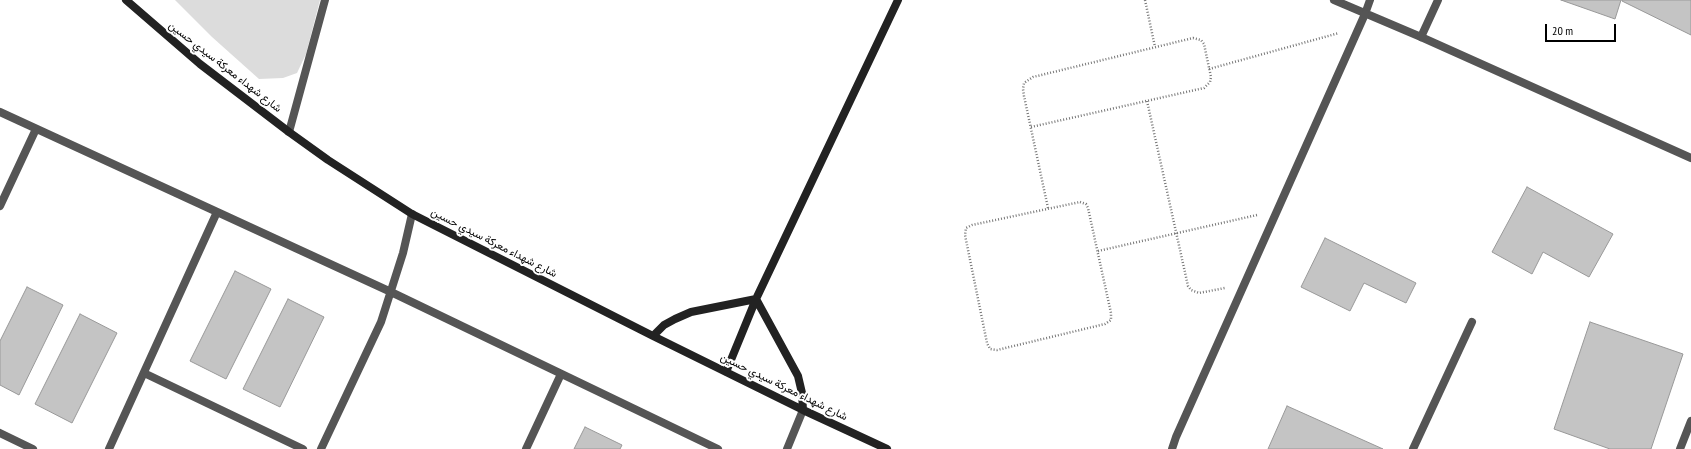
<!DOCTYPE html>
<meta charset="utf-8">
<style>
body{margin:0}
#map{position:relative;width:1691px;height:449px;overflow:hidden;background:#fff;font-family:"PT Sans Narrow",sans-serif}
canvas{display:block}
.scale{position:absolute;left:1545px;top:24px;width:71px;height:18px;box-sizing:border-box;border:2px solid #000;border-top:0;padding-left:5px;font-size:12px;line-height:14px;white-space:nowrap;color:#000;-webkit-text-stroke:3px #fff;paint-order:stroke}
</style>
<div id="map">
<canvas width="1691" height="449"></canvas>
<div class="scale">20 m</div>
</div>
<script>
const c = document.querySelector('canvas').getContext('2d');
c.lineJoin = 'round';
function fill(path, color) {
  c.fillStyle = color;
  c.fill(path, 'evenodd');
}
function poly(rows) {
  const path = new Path2D();
  for (const r of rows) {
    path.moveTo(r[0], r[1]);
    for (let i = 2; i < r.length; i += 2) path.lineTo(r[i], r[i + 1]);
  }
  return path;
}
function strokePath(path, color, width, dash) {
  c.strokeStyle = color;
  c.lineWidth = width;
  c.lineCap = dash ? 'butt' : 'round';
  c.setLineDash(dash || []);
  c.stroke(path);
}
function write(font, color, halo, rows, align = 'center') {
  c.font = font + ' "PT Sans Narrow",Vazirmatn,sans-serif';
  c.lineWidth = 4;
  c.setLineDash([]);
  c.textBaseline = 'middle';
  c.strokeStyle = halo;
  c.fillStyle = color;
  for (const [text, x, y, turn = 0] of rows) {
    c.save();
    c.translate(x, y);
    c.rotate((+turn || 0) * Math.PI / 180);
    c.textAlign = isNaN(turn) ? turn : align;
    if (halo) c.strokeText(text, 0, 0);
    c.fillText(text, 0, 0);
    c.restore();
  }
}
fill(poly([
 [175,0,320,0,306,54,297,73,283,78,259,79,212,37]
]), '#dcdcdc');
const building = poly([
 [1561,0,1621,0,1615,19,1561,0],
 [1622,0,1691,0,1691,35,1622,1,1622,0],
 [1527,187,1613,234,1589,277,1543,252,1532,274,1492,252,1527,187],
 [1325,238,1416,283,1406,303,1364,283,1350,311,1301,287,1325,238],
 [235,271,271,289,226,379,190,361,235,271],
 [27,287,63,305,19,395,0,385,0,341,27,287],
 [288,299,324,317,280,407,243,389,288,299],
 [80,314,117,333,72,423,35,404,80,314],
 [1590,322,1683,354,1651,449,1610,449,1554,429,1590,322],
 [1287,406,1383,449,1268,449,1287,406],
 [585,427,622,445,620,449,574,449,585,427]
]);
fill(building, '#c4c4c4');
strokePath(building, '#999', 1);
strokePath(poly([
 [1145,0,1155,47],
 [1209,69,1339,33],
 [1147,101,1188,286,1191,290,1199,293,1225,288],
 [1031,127,1204,88,1210,82,1211,77,1204,44,1201,40,1193,38,1033,77,1024,83,1023,89,1024,96,1048,208],
 [1080,202,1086,204,1088,208,1111,313,1111,320,1105,324,997,350,990,349,987,343,965,235,966,228,972,225,1080,202],
 [1098,251,1257,215]
]), '#777', 2.5, [1, 2]);
strokePath(poly([
 [1334,0,1421,37,1691,158],
 [1365,14,1370,0],
 [289,132,325,0]
]), '#555', 8);
strokePath(poly([
 [1421,37,1438,0],
 [0,112,391,292,718,449],
 [0,206,36,129],
 [144,373,303,449],
 [0,433,33,449],
 [109,449,217,212],
 [321,449,381,322,403,253,412,214],
 [526,449,561,374],
 [787,449,803,410],
 [1172,449,1176,437,1365,14],
 [1413,449,1472,322],
 [1680,449,1691,421]
]), '#555', 8);
strokePath(poly([
 [126,0,200,64,289,132,328,160,412,214,653,336,803,410,887,449],
 [653,336,664,325,675,319,691,312,756,299,798,376,802,393,803,410],
 [726,372,756,299,898,0]
]), '#222', 8);
write('11px', '#000', '#fff', [
 ["شارع شهداء معركة سيدي حسين",225,67,38],
 ["شارع شهداء معركة سيدي حسين",494,243,27],
 ["شارع شهداء معركة سيدي حسين",784,387,26]
]);
</script>
